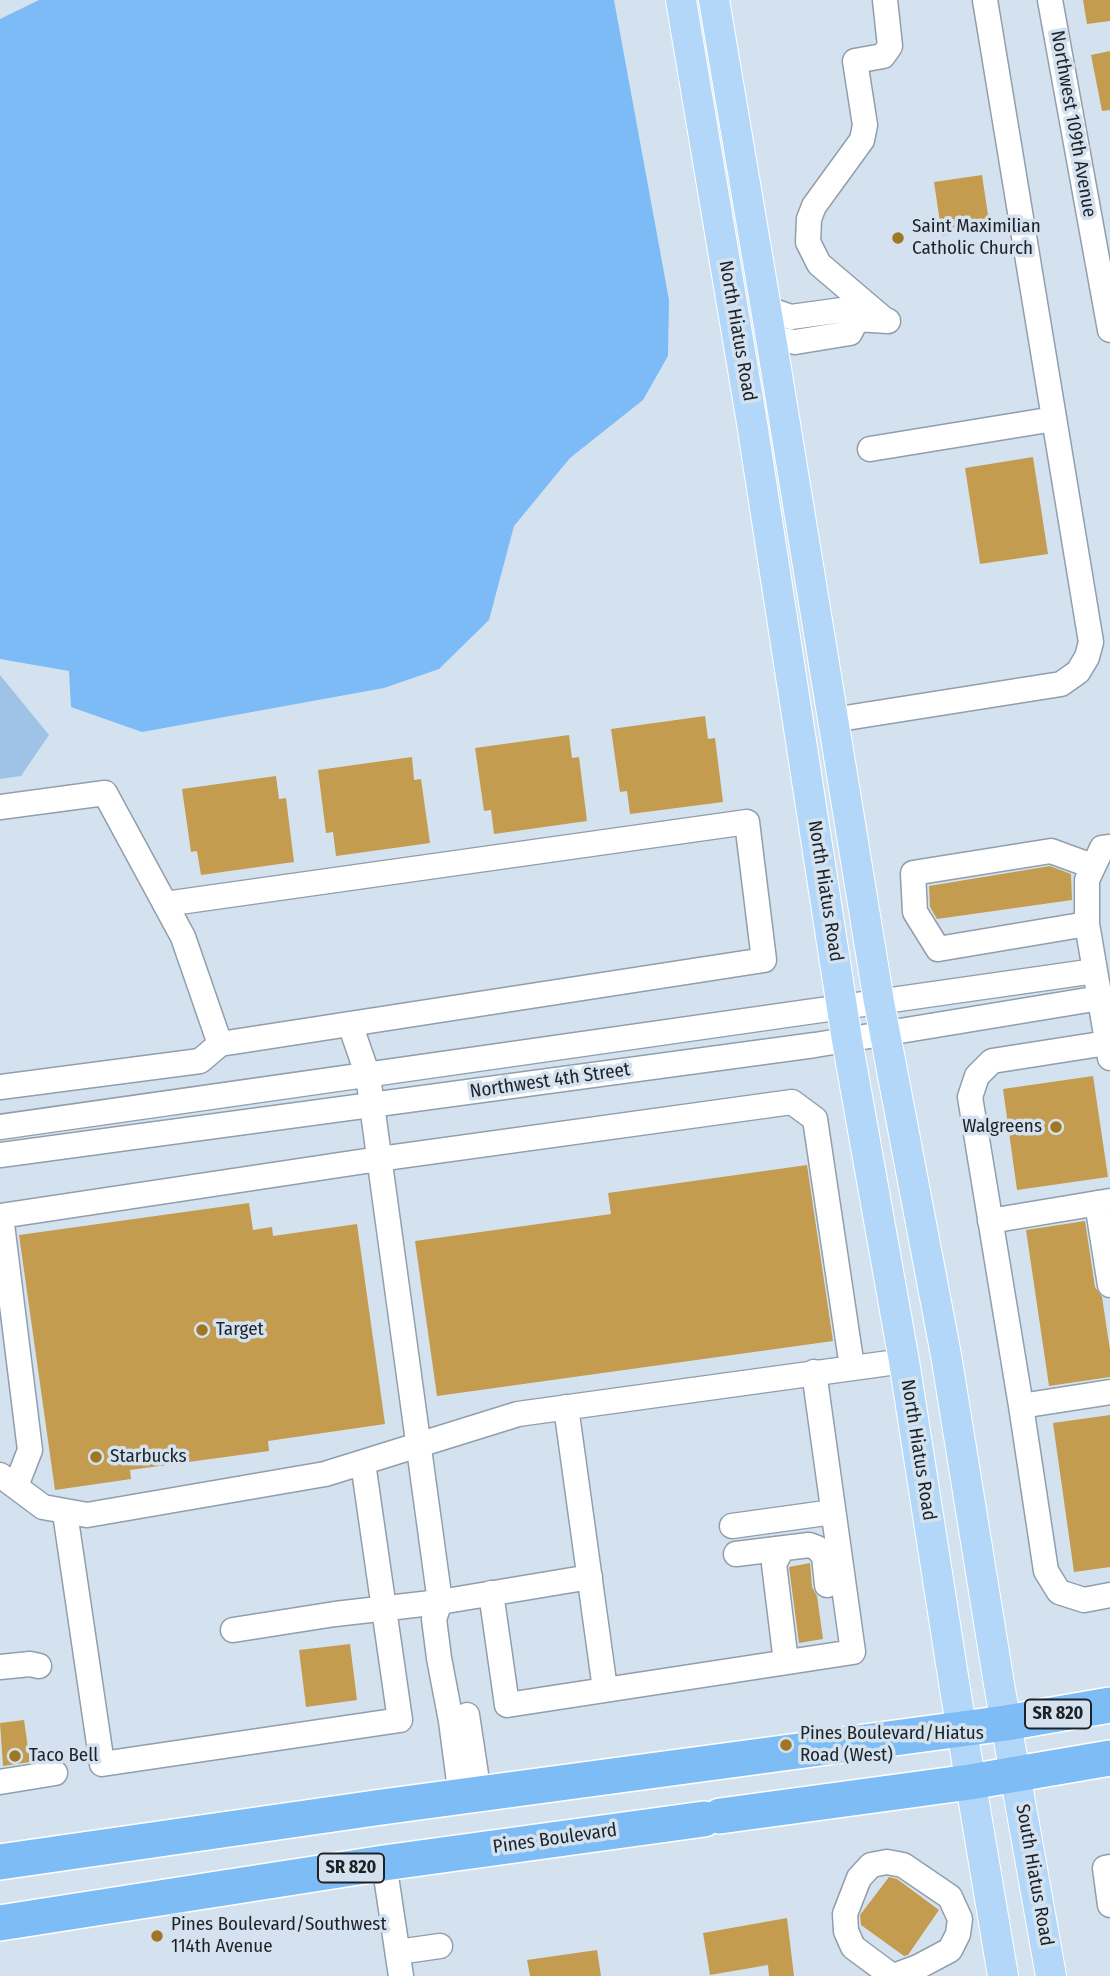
<!DOCTYPE html>
<style>
body{margin:0}
canvas{display:block;background:#d4e2ef}
</style>
<canvas width="1110" height="1976"></canvas>
<script>
const c = document.querySelector('canvas').getContext('2d');
c.lineJoin = 'round';
function fill(path, color) {
  c.fillStyle = color;
  c.fill(path, 'evenodd');
}
function poly(rows) {
  const path = new Path2D();
  for (const r of rows) {
    path.moveTo(r[0], r[1]);
    for (let i = 2; i < r.length; i += 2) path.lineTo(r[i], r[i + 1]);
  }
  return path;
}
function strokePath(path, color, width, dash) {
  c.strokeStyle = color;
  c.lineWidth = width;
  c.lineCap = dash ? 'butt' : 'round';
  c.setLineDash(dash || []);
  c.stroke(path);
}
function write(font, color, halo, rows, align = 'center') {
  c.font = font + ' "Fira Sans Condensed",sans-serif';
  c.lineWidth = 7;
  c.setLineDash([]);
  c.textBaseline = 'middle';
  c.strokeStyle = halo;
  c.fillStyle = color;
  for (const [text, x, y, turn = 0] of rows) {
    c.save();
    c.translate(x, y);
    c.rotate((+turn || 0) * Math.PI / 180);
    c.textAlign = isNaN(turn) ? turn : align;
    if (halo) c.strokeText(text, 0, 0);
    c.fillText(text, 0, 0);
    c.restore();
  }
}
fill(poly([
 [0,675,49,735,21,776,0,779]
]), '#9ec3e6');
fill(poly([
 [39,0,614,0,669,300,668,356,643,400,570,458,514,526,489,620,439,669,384,688,142,732,71,707,69,671,0,659,0,19]
]), '#7cbbf5');
fill(poly([
 [1083,0,1110,0,1110,21,1087,24],
 [1110,51,1110,110,1102,111,1091,55],
 [982,175,990,228,942,236,934,182],
 [1033,457,1048,554,980,564,965,468],
 [705,716,708,739,715,738,723,802,630,814,627,791,620,792,611,729],
 [569,735,572,758,579,757,587,821,494,834,491,810,484,811,475,748],
 [412,757,414,780,421,779,430,843,336,856,333,832,326,833,318,770],
 [276,776,279,799,286,798,294,862,201,875,197,851,191,852,182,789],
 [1050,866,1071,874,1072,900,937,919,930,907,929,886],
 [1093,1076,1108,1177,1017,1190,1003,1089],
 [807,1165,833,1341,437,1396,415,1241,611,1214,608,1193],
 [249,1203,253,1230,272,1227,273,1236,357,1224,385,1424,268,1441,269,1451,130,1470,131,1479,55,1490,19,1235],
 [1085,1221,1095,1287,1102,1297,1110,1350,1110,1377,1049,1386,1026,1230],
 [1110,1415,1110,1567,1074,1572,1053,1423],
 [810,1563,812,1587,817,1596,823,1639,799,1643,789,1567],
 [350,1644,357,1700,306,1707,299,1650],
 [24,1720,30,1762,3,1766,0,1723],
 [889,1877,897,1879,939,1910,908,1955,904,1956,861,1925,860,1915],
 [787,1918,794,1976,769,1976,768,1965,710,1975,703,1933],
 [597,1950,601,1976,530,1976,527,1960]
]), '#c49c50');
const minor = poly([
 [885,0,890,46,883,56,855,61,865,125,862,140,814,206,809,219,808,242,819,264,886,321],
 [1050,0,1110,330],
 [765,308,791,317,842,310,857,319,888,321],
 [771,338,795,342,850,333,857,319],
 [870,449,1054,419],
 [833,720,1061,684,1078,672,1087,657,1091,642,985,0],
 [0,807,105,793,183,937,220,1044],
 [1087,924,938,949,915,912,913,873,1051,851,1092,866],
 [350,1024,368,1076,440,1602,434,1619,439,1658,451,1721,461,1797],
 [1110,1058,1087,924,1087,880,1102,848,1110,847],
 [0,1087,200,1061,220,1044,764,960,747,822,165,904],
 [0,1127,1095,971],
 [0,1155,815,1045,1100,998],
 [1097,1203,1110,1285],
 [990,1221,1110,1201],
 [1110,1392,1021,1406,1046,1571,1059,1592,1084,1600,1110,1595],
 [1021,1406,970,1097,977,1076,992,1061,1107,1043],
 [566,1407,605,1689],
 [0,1475,43,1507,87,1515,325,1474,518,1414,904,1361],
 [16,1486,30,1450,1,1216,379,1159,792,1102,815,1119,852,1367],
 [65,1513,102,1764,400,1720,363,1463],
 [732,1526,833,1512],
 [782,1549,774,1564,786,1662],
 [736,1554,809,1545,817,1548,824,1556,827,1585],
 [491,1593,507,1705,853,1652,814,1372],
 [233,1630,335,1614,440,1602,590,1577],
 [0,1667,30,1664,39,1666],
 [467,1715,479,1794],
 [0,1782,55,1773],
 [384,1863,401,1976],
 [1110,1867,1105,1868,1110,1905],
 [398,1952,440,1946],
 [892,1976,853,1947,846,1931,845,1914,859,1878,871,1865,887,1862,903,1865,950,1897,960,1919,958,1934,950,1950,918,1967,894,1976]
]);
const major = poly([
 [681,0,752,423,847,1040,904,1361,955,1689,1003,1976],
 [714,0,771,338,879,1002,946,1355,999,1684,1051,1976]
]);
const highway = poly([
 [720,1816,970,1782,1110,1758],
 [0,1862,382,1807,1006,1723,1110,1705],
 [0,1923,384,1863,704,1819]
]);
strokePath(minor, '#919eab', 27);
strokePath(major, '#fff', 32);
strokePath(highway, '#fff', 38);
strokePath(minor, '#fff', 24);
strokePath(major, '#b2d7f9', 30);
strokePath(highway, '#7ebcf5', 35);
for (const [x, y, r, color] of [
 [898,238,7,"#9e7624"],
 [1056,1127,7,"#9e7624"],
 [202,1330,7,"#9e7624"],
 [96,1457,7,"#9e7624"],
 [786,1745,7,"#9e7624"],
 [15,1756,7,"#9e7624"],
 [157,1936,7,"#9e7624"]
]) {
  const dot = new Path2D();
  dot.arc(x, y, r, 0, 2 * Math.PI);
  c.fillStyle = color;
  c.fill(dot);
  strokePath(dot, '#d4e2ef', 2.5);
}
for (const [x, y, w] of [
 [1058,1714,66],
 [351,1868,66]
]) {
  const box = new Path2D();
  box.roundRect(x - w / 2, y - 14.5, w, 29, 5);
  c.fillStyle = '#d4e2ef';
  c.fill(box);
  strokePath(box, '#1d2227', 2);
}
write('bold 18px', '#1d2227', null, [
 ["SR 820",1058,1714],
 ["SR 820",351,1868]
]);
write('19px', '#1d2227', '#d4e2ef', [
 ["Northwest 109th Avenue",1073,124,80],
 ["North Hiatus Road",737,331,80],
 ["North Hiatus Road",825,891,81],
 ["Northwest 4th Street",550,1081,-8],
 ["North Hiatus Road",918,1450,81],
 ["Pines Boulevard",555,1839,-8],
 ["South Hiatus Road",1034,1875,80]
]);
write('19px', '#1d2227', '#d4e2ef', [
 ["Saint Maximilian",912,227],
 ["Catholic Church",912,249],
 ["Walgreens",1042,1127,"right"],
 ["Target",216,1330],
 ["Starbucks",110,1457],
 ["Pines Boulevard/Hiatus",800,1734],
 ["Road (West)",800,1756],
 ["Taco Bell",29,1756],
 ["Pines Boulevard/Southwest",171,1925],
 ["114th Avenue",171,1947]
], 'left');
</script>
